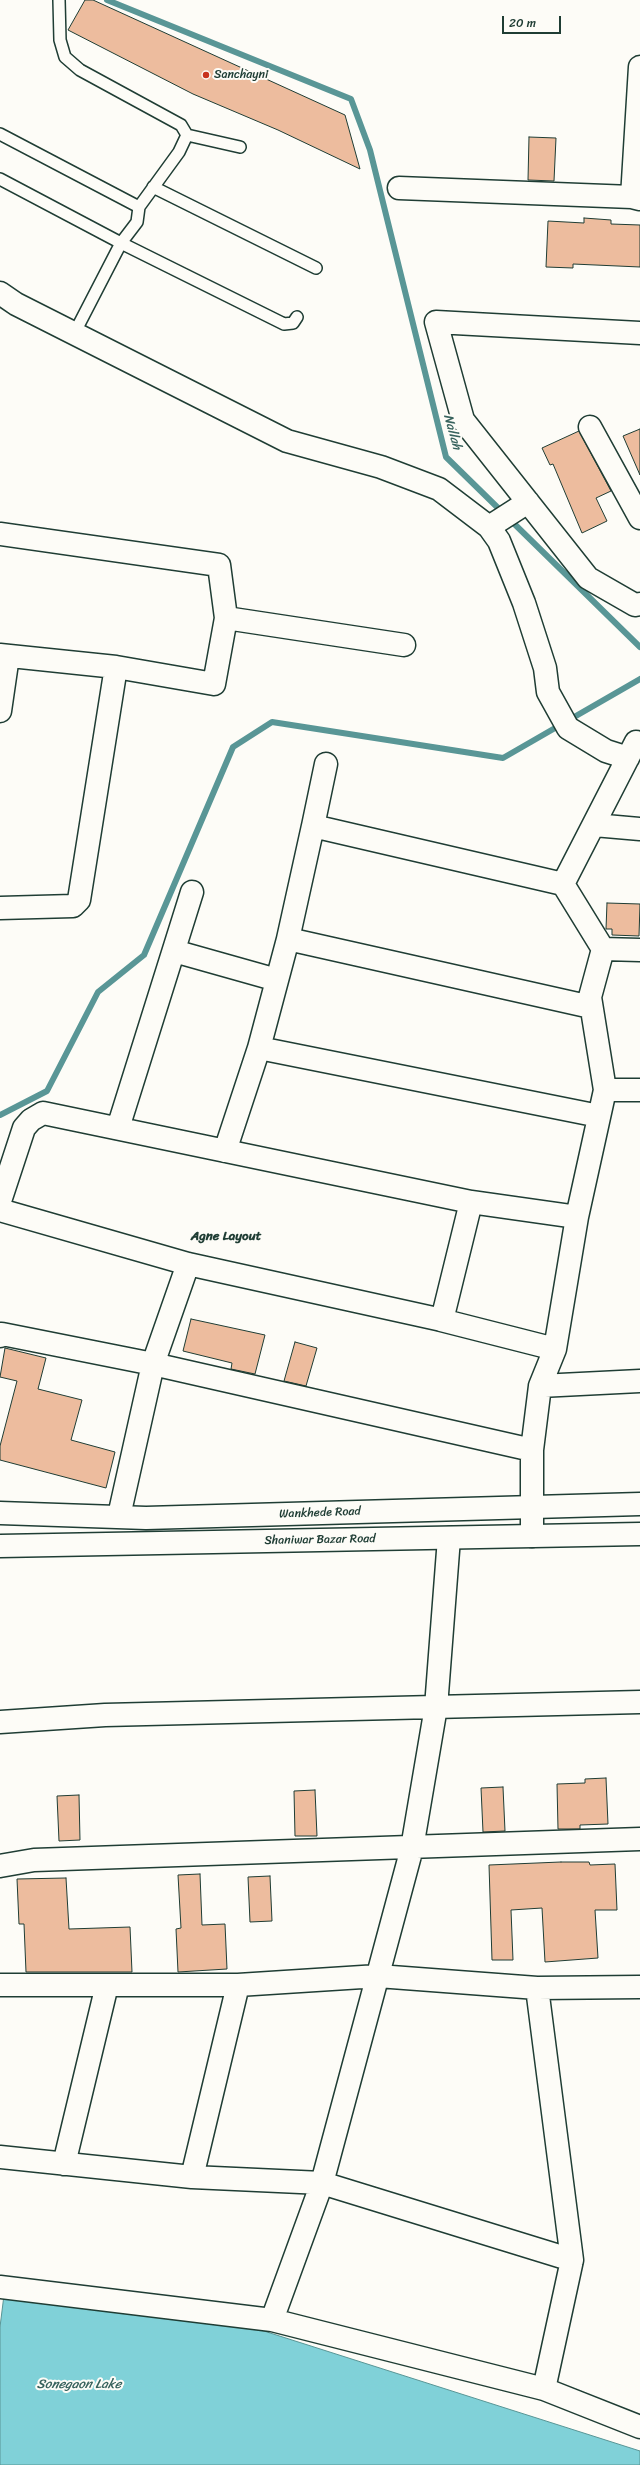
<!DOCTYPE html>
<style>
body{margin:0}
#map{position:relative;width:640px;height:2465px;overflow:hidden;background:#fdfcf7;font-family:Sriracha,sans-serif}
canvas{display:block}
.scale{position:absolute;left:502px;top:16px;width:59px;height:18px;box-sizing:border-box;border:2px solid #1f3d34;border-top:0;padding-left:5px;font-size:12px;line-height:14px;white-space:nowrap;color:#1f3d34;-webkit-text-stroke:3px #fdfcf7;paint-order:stroke}
</style>
<div id="map">
<canvas width="640" height="2465"></canvas>
<div class="scale">20 m</div>
</div>
<script>
const c = document.querySelector('canvas').getContext('2d');
c.lineJoin = 'round';
function fill(path, color) {
  c.fillStyle = color;
  c.fill(path, 'evenodd');
}
function poly(rows) {
  const path = new Path2D();
  for (const r of rows) {
    path.moveTo(r[0], r[1]);
    for (let i = 2; i < r.length; i += 2) path.lineTo(r[i], r[i + 1]);
  }
  return path;
}
function strokePath(path, color, width, dash) {
  c.strokeStyle = color;
  c.lineWidth = width;
  c.lineCap = dash ? 'butt' : 'round';
  c.setLineDash(dash || []);
  c.stroke(path);
}
function write(font, color, halo, rows, align = 'center') {
  c.font = font + ' Sriracha,sans-serif';
  c.lineWidth = 4;
  c.setLineDash([]);
  c.textBaseline = 'middle';
  c.strokeStyle = halo;
  c.fillStyle = color;
  for (const [text, x, y, turn = 0] of rows) {
    c.save();
    c.translate(x, y);
    c.rotate((+turn || 0) * Math.PI / 180);
    c.textAlign = isNaN(turn) ? turn : align;
    if (halo) c.strokeText(text, 0, 0);
    c.fillText(text, 0, 0);
    c.restore();
  }
}
const water = poly([
 [4,2295,245,2325,640,2451,640,2465,0,2465,0,2327,4,2295]
]);
fill(water, '#80d1d8');
strokePath(water, '#599696', 1);
strokePath(poly([
 [107,0,351,99,370,150,446,457,640,647],
 [0,1115,47,1091,98,992,144,955,233,747,272,722,503,758,640,679]
]), '#599696', 6);
const building = poly([
 [85,0,93,0,345,115,360,169,278,130,193,94,68,30,85,0],
 [529,137,556,138,554,181,528,180,529,137],
 [584,218,611,220,611,224,640,225,640,267,573,264,573,268,546,267,548,221,584,223,584,218],
 [640,429,640,475,623,436,640,429],
 [579,431,611,491,596,498,607,521,582,533,553,464,550,465,542,448,579,431],
 [607,903,640,904,639,936,612,935,612,929,606,929,607,903],
 [191,1319,265,1335,255,1374,231,1369,232,1363,183,1351,191,1319],
 [295,1342,317,1348,306,1386,284,1381,295,1342],
 [5,1348,46,1358,38,1389,82,1400,71,1440,115,1452,106,1488,0,1460,0,1446,17,1381,0,1377,5,1348],
 [606,1778,608,1824,580,1825,580,1829,558,1829,557,1784,585,1783,585,1779,606,1778],
 [503,1787,505,1831,483,1832,481,1788,503,1787],
 [315,1790,317,1836,295,1836,294,1791,315,1790],
 [79,1795,80,1840,59,1841,57,1796,79,1795],
 [561,1862,589,1862,590,1865,615,1864,617,1910,595,1910,598,1958,545,1962,542,1908,511,1910,513,1960,492,1960,489,1865,561,1862],
 [200,1874,202,1925,225,1924,227,1969,178,1972,176,1929,181,1928,178,1875,200,1874],
 [270,1876,272,1921,250,1922,248,1877,270,1876],
 [66,1878,69,1929,130,1927,132,1972,26,1972,24,1924,19,1924,17,1879,66,1878]
]);
fill(building, '#edbc9e');
strokePath(building, '#1f3d34', 1);
const lane = poly([
 [59,0,60,40,65,57,80,70,181,125,187,135,179,152,139,207,137,222,121,243,74,334],
 [0,134,139,207],
 [187,135,240,147],
 [0,179,121,243,284,324,293,323,297,317],
 [153,187,316,268]
]);
const street = poly([
 [640,67,632,197,640,199],
 [399,188,632,197],
 [0,293,16,304,287,441,381,467,439,489,489,527,499,541,524,603,545,668,548,692,568,728,606,751,628,758],
 [640,333,436,322,463,420,588,578,635,605,640,604],
 [590,427,640,518],
 [489,527,528,502],
 [0,534,219,565,226,618,404,645],
 [0,655,116,667,214,684,226,618],
 [0,711,8,656],
 [326,764,313,826,563,884,603,949,590,997,605,1090,577,1217,555,1349],
 [594,825,640,829],
 [313,826,288,939,591,1007],
 [563,884,636,742,640,743],
 [0,908,73,906,79,900,116,667],
 [288,939,259,1048,599,1116],
 [603,949,640,950],
 [174,951,277,980],
 [605,1090,640,1090],
 [118,1128,192,892],
 [225,1151,259,1048],
 [0,1201,24,1128,31,1120,43,1113,471,1202,442,1320,188,1264,0,1210],
 [471,1202,577,1217],
 [441,1320,555,1349,540,1386],
 [0,1336,2,1334,153,1364,188,1264],
 [119,1516,153,1364,532,1450],
 [532,1536,532,1450,540,1386,640,1381],
 [0,1722,105,1715,640,1702],
 [0,1866,34,1860,640,1839],
 [0,1985,238,1985,378,1976,537,1988,640,1987],
 [537,1988,572,2260],
 [0,2157,192,2177,238,1985],
 [64,2164,107,1985],
 [192,2177,322,2183,572,2260,544,2389],
 [0,2287,272,2320,544,2389,640,2427],
 [272,2320,322,2183,412,1848,436,1707,449,1538]
]);
const secondary = poly([
 [0,1513,146,1518,640,1504],
 [0,1546,640,1534]
]);
strokePath(lane, '#1f3d34', 14);
strokePath(street, '#1f3d34', 25);
strokePath(secondary, '#1f3d34', 25);
strokePath(lane, '#fdfcf7', 11);
strokePath(street, '#fdfcf7', 22);
strokePath(secondary, '#fdfcf7', 22);
for (const [x, y, r, color] of [
 [206,75,4,"#c8321e"]
]) {
  const dot = new Path2D();
  dot.arc(x, y, r, 0, 2 * Math.PI);
  c.fillStyle = color;
  c.fill(dot);
  strokePath(dot, '#fdfcf7', 1.5);
}
write('12px', '#1f3d34', '#fdfcf7', [
 ["Sanchayni",214,75]
], 'left');
write('12px', '#1f3d34', '#fdfcf7', [
 ["Wankhede Road",320,1513,-2],
 ["Shaniwar Bazar Road",320,1540,-1]
]);
write('italic 13px', '#37625d', '#fdfcf7', [
 ["Nallah",452,432,74],
 ["Sonegaon Lake",79,2385]
]);
write('bold 13px', '#1f3d34', '#fdfcf7', [
 ["Agne Layout",226,1237]
]);
</script>
